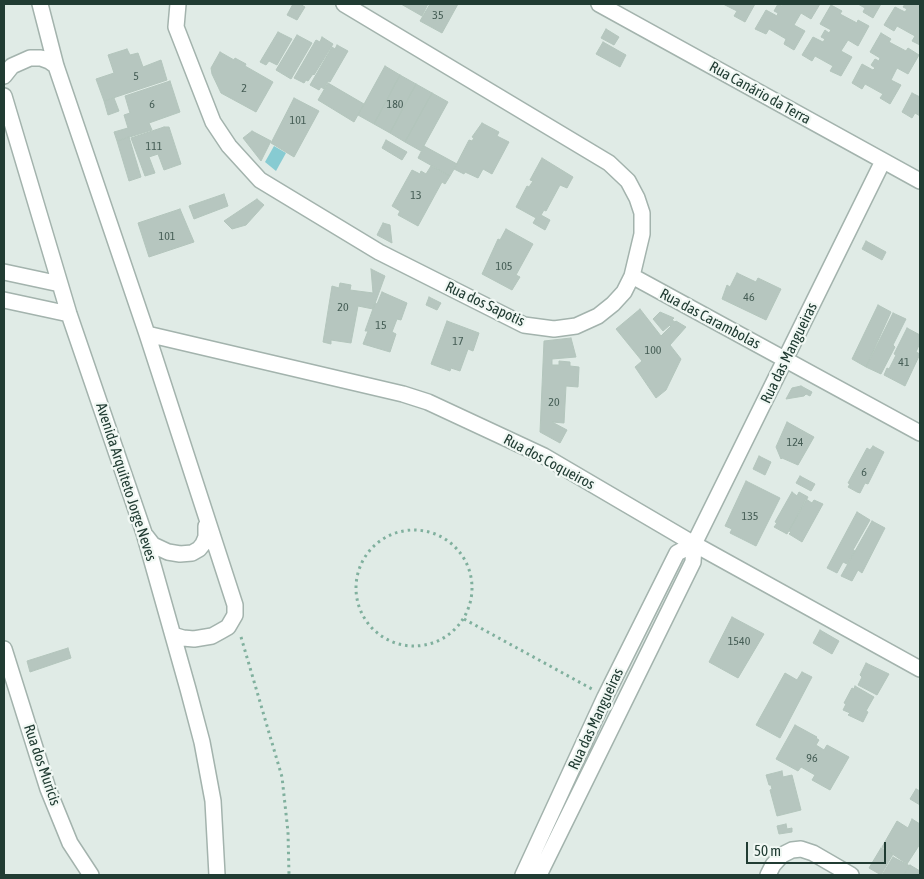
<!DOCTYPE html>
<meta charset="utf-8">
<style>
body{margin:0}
#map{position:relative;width:924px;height:879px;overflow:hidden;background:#e0ebe6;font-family:"Asap Condensed",sans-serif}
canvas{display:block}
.frame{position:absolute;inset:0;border:5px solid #213c33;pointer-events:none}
.scale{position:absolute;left:746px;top:842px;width:140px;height:22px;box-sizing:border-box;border:2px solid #213c33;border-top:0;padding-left:6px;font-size:15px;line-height:18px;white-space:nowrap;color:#213c33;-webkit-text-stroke:4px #f1f8f4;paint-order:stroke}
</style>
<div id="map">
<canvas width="924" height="879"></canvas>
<div class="frame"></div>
<div class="scale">50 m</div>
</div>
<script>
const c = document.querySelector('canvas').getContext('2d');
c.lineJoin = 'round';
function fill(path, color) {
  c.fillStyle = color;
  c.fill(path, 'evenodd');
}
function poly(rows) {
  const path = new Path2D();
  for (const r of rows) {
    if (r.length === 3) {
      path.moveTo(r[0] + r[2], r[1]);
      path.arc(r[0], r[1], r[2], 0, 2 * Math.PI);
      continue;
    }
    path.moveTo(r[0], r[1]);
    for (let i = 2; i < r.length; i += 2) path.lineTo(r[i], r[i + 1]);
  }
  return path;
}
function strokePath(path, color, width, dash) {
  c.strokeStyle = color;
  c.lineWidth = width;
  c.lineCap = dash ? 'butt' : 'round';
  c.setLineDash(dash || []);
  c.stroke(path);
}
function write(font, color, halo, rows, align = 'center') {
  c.font = font + ' "Asap Condensed",sans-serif';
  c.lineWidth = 4.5;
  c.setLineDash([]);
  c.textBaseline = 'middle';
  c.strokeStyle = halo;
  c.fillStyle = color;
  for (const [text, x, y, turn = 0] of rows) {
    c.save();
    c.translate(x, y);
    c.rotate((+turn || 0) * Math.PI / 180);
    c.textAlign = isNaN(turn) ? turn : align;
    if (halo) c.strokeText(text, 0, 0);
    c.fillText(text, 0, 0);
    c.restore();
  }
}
fill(poly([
 [274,146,286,153,276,171,265,162]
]), '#87cbd2');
const building = poly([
 [293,4,300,4,305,7,297,20,287,15,293,4],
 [401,4,428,4,422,16,401,4],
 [430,4,458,4,442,33,420,21,430,4],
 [723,4,755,4,745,22,734,16,737,11,723,4],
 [778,4,782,6,783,4,820,4,811,19,801,13,794,25,805,31,794,50,784,44,786,39,769,29,766,34,755,29,766,10,777,16,778,13,774,11,778,4],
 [858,4,881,4,873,18,863,12,865,8,858,4],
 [905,4,920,4,920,45,912,41,915,36,897,26,894,31,884,25,895,7,905,12,907,9,903,7,905,4],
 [831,5,842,11,840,14,857,23,858,20,869,26,858,46,848,40,841,51,852,57,841,76,830,71,833,66,815,56,812,61,802,55,813,37,823,42,825,39,821,37,825,30,829,33,831,30,820,24,831,5],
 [606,29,619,37,614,45,601,38,606,29],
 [278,32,292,39,277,65,269,61,266,65,260,62,278,32],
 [881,33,891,39,889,42,906,51,908,48,919,55,908,74,897,68,891,80,901,85,890,104,880,98,883,94,865,84,862,89,852,83,862,64,873,70,875,68,871,65,875,59,879,61,880,58,870,52,881,33],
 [297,35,312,43,291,79,276,70,297,35],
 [322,37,333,44,314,75,313,74,308,81,306,80,304,83,294,78,316,40,320,42,322,37],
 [603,42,626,55,620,67,596,54,603,42],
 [337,45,348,51,330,82,328,81,324,89,321,87,319,90,310,85,332,47,335,49,337,45],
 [127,49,130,55,138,53,143,67,161,60,167,80,104,101,96,79,114,73,108,55,127,49],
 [220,52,234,60,235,58,246,64,245,66,273,82,256,112,221,93,212,74,211,68,220,52],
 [385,66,400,75,374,124,358,115,385,66],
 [400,75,416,84,390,133,374,124,400,75],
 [170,81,180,112,149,123,152,130,117,141,114,132,128,128,124,115,130,113,125,96,170,81],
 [328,83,364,104,354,122,318,100,328,83],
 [416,84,432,93,405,142,390,133,416,84],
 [432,93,448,102,421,151,405,142,432,93],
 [912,93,920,97,920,116,915,113,912,118,902,112,912,93],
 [114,98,119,111,108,115,104,101,114,98],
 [294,98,319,111,294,157,271,143,294,98],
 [482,123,499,132,497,136,509,142,492,174,483,169,478,178,465,172,464,174,454,169,469,140,472,141,474,138,472,137,482,123],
 [164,127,169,127,181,164,164,170,158,154,149,157,155,173,145,176,131,138,164,127],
 [252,131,271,141,261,161,243,138,252,131],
 [129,137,141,177,129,181,117,141,129,137],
 [386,140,407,152,402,160,382,148,386,140],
 [424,146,457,164,450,176,418,158,424,146],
 [542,158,573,177,567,188,560,185,546,211,544,210,541,215,550,220,545,230,533,223,536,218,516,207,527,186,529,187,533,181,530,180,542,158],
 [431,166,450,176,445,184,442,182,418,226,398,215,400,211,392,206,412,170,420,174,421,171,426,174,431,166],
 [224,194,228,206,194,219,189,206,224,194],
 [257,199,264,205,246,225,232,229,224,221,257,199],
 [180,209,194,242,149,257,138,223,180,209],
 [383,223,390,225,392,243,377,235,383,223],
 [506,229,533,244,516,275,520,277,512,290,482,274,498,239,500,240,506,229],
 [866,241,886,252,882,260,862,249,866,241],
 [371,269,385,276,373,309,358,306,351,343,331,340,331,344,323,342,332,286,339,288,340,283,351,285,350,290,373,293,371,269],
 [737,273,756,282,758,278,781,289,766,320,722,299,727,285,730,287,737,273],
 [382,292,407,303,401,320,397,319,392,332,396,334,390,352,363,344,368,331,365,331,375,303,377,304,382,292],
 [429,297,441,303,437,310,426,305,429,297],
 [878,305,891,312,866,367,852,359,878,305],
 [640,309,661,336,671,326,670,325,663,331,653,319,660,312,674,318,672,320,675,322,676,321,686,327,670,345,681,359,666,390,656,398,635,367,642,361,616,329,640,309],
 [893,313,906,319,893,345,895,347,881,374,866,367,893,313],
 [447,321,479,333,473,351,468,349,460,371,451,368,450,371,431,364,447,321],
 [907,328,920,335,920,343,916,352,920,354,905,386,884,375,887,368,889,369,896,355,894,354,907,328],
 [571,338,576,357,552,359,552,365,559,365,559,361,570,362,570,366,579,367,579,368,578,387,566,386,564,423,552,422,567,430,560,443,540,432,544,341,571,338],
 [801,386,812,392,810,396,806,394,804,396,786,399,792,388,801,386],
 [787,422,814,437,798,465,782,458,781,459,776,447,787,422],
 [873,446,884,452,868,484,865,483,860,493,857,492,848,487,850,484,848,483,867,448,870,450,873,446],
 [759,456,771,462,765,475,753,469,759,456],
 [800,476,815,484,811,491,796,483,800,476],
 [746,481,780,498,756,546,730,533,732,529,725,526,746,481],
 [792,492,797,496,799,492,808,497,787,534,774,527,777,523,775,522,792,492],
 [806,499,812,503,814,500,823,504,802,542,789,534,791,532,789,531,806,499],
 [857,512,870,520,853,550,855,551,847,564,843,562,837,573,827,568,857,512],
 [872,521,885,528,862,573,858,570,852,581,841,576,872,521],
 [732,617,764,634,738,678,709,662,732,617],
 [820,630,839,641,832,654,813,643,820,630],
 [68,648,71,658,30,672,27,661,68,648],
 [866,663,889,674,877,695,858,685,862,677,860,675,866,663],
 [802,672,812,677,780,738,756,725,785,673,797,680,802,672],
 [855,686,874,697,866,711,868,712,863,722,848,715,850,713,843,710,846,704,844,703,852,688,854,689,855,686],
 [795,725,817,737,816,738,819,740,816,745,824,750,827,745,849,757,830,790,812,780,815,775,801,767,798,771,776,759,795,725],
 [782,771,783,777,792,775,801,810,777,816,770,790,772,789,771,785,769,785,766,775,782,771],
 [916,789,920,791,920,805,910,799,916,789],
 [912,819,920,824,920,844,907,864,882,847,897,821,908,828,912,819],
 [786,824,787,829,792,828,792,832,779,834,777,826,786,824],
 [881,848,893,854,881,875,869,868,881,848],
 [893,857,910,866,904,875,882,875,893,857],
 [910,865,920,871,920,875,904,875,910,865]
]);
fill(building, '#b6c6bf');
strokePath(building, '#b3c5bc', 1);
const street = poly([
 [40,4,56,66,147,334,235,605,235,615,228,627,221,631,212,636,194,639,183,638,173,635],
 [178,4,176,27,213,122,229,146,260,180,379,252,524,325,554,329,576,326,598,316,613,304,624,292,632,276,642,234,642,213,637,198,628,181,609,163,344,4],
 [599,4,920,181],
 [4,76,12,66,30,58,41,58,49,61,56,66],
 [4,96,69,314,144,533,188,689,202,742,213,801,217,875],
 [4,272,60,284],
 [632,276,920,433],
 [4,300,69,314],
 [147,334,403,394,428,402,544,456,694,544,920,669],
 [146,536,153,545,168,552,180,554,192,553,199,549,203,544,206,537,206,526],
 [4,649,48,789,70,843,91,875],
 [523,875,605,697,677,553,694,544],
 [539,875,693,562,694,544,883,161],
 [768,875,773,865,782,855,792,850,801,849,813,853,851,875]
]);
strokePath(street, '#a3b3ad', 18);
strokePath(poly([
 [414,588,58],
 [464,619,592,689],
 [241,637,282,777,288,832,289,875]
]), '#80b09e', 3, [2.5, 4]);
strokePath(street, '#fff', 15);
write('12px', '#465e56', null, [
 ["35",438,15],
 ["5",136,76],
 ["2",244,88],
 ["6",152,104],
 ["180",395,104],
 ["101",298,120],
 ["111",154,146],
 ["13",416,195],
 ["101",167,236],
 ["105",504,266],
 ["46",749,297],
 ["20",343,307],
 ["15",381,325],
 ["17",458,341],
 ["100",653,350],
 ["41",904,362],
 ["20",554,402],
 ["124",795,442],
 ["6",864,472],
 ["135",750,516],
 ["1540",739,641],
 ["96",812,758]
]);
write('15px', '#213c33', '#f1f8f4', [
 ["Rua Canário da Terra",760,93,29],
 ["Rua dos Sapotis",485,304,25],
 ["Rua das Carambolas",710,319,28],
 ["Rua das Mangueiras",789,353,-64],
 ["Rua dos Coqueiros",549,462,28],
 ["Avenida Arquiteto Jorge Neves",126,482,72],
 ["Rua das Mangueiras",596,719,-65],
 ["Rua dos Muricis",42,765,71]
]);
</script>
